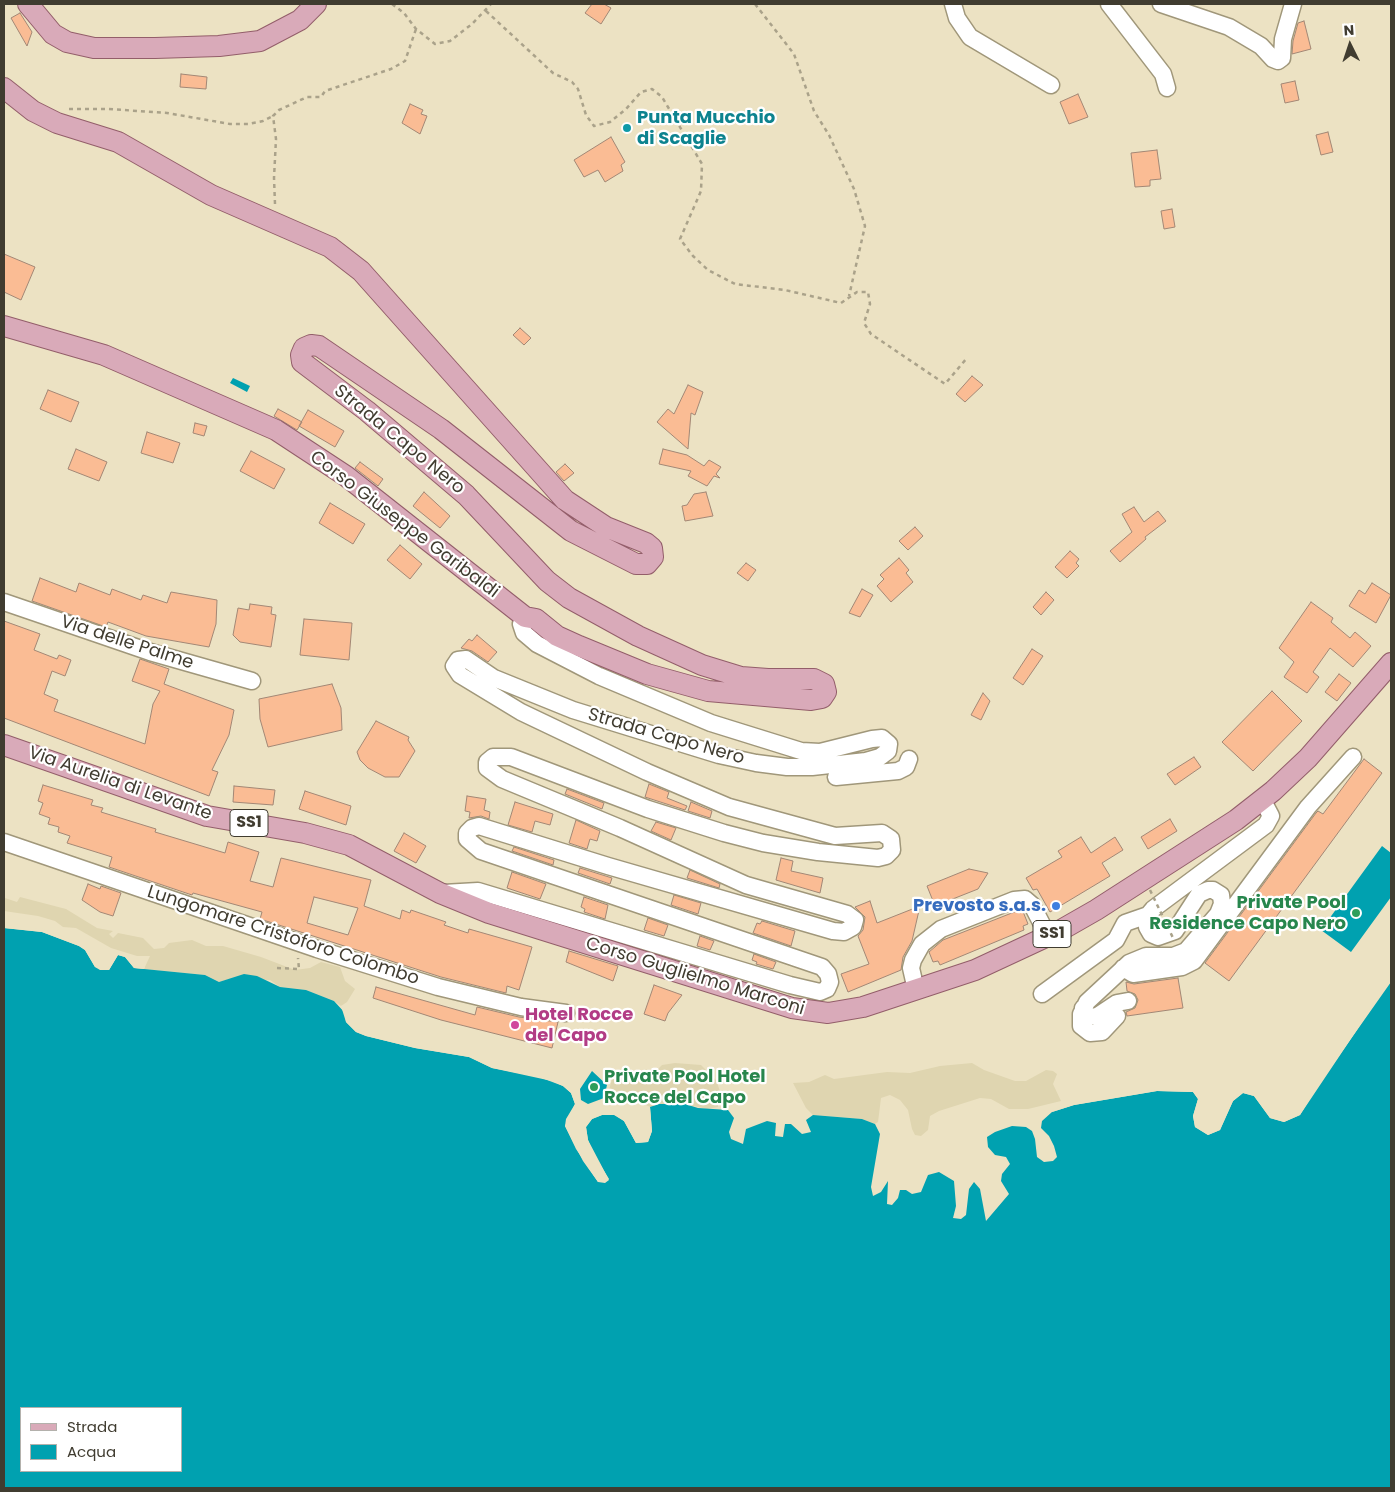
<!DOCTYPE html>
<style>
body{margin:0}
#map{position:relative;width:1395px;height:1492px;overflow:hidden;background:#ece2c3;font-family:Poppins,sans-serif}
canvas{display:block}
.frame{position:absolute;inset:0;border:5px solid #403c30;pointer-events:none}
.legend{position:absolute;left:20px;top:1407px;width:162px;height:65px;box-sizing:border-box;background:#fff;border:1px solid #b3b1ac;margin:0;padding:6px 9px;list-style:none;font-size:15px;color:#403c30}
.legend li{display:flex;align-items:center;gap:10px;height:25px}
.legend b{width:25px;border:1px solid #b3b1ac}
.north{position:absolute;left:1325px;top:20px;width:50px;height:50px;-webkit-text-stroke:4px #fff;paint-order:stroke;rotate:356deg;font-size:14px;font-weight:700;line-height:20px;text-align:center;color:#403c30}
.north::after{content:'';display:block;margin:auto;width:18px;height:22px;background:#403c30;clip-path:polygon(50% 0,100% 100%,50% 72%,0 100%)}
</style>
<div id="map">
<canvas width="1395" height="1492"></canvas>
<div class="frame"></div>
<ul class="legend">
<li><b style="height:6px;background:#d9aab9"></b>Strada</li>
<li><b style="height:14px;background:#00a1b0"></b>Acqua</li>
</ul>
<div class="north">N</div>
</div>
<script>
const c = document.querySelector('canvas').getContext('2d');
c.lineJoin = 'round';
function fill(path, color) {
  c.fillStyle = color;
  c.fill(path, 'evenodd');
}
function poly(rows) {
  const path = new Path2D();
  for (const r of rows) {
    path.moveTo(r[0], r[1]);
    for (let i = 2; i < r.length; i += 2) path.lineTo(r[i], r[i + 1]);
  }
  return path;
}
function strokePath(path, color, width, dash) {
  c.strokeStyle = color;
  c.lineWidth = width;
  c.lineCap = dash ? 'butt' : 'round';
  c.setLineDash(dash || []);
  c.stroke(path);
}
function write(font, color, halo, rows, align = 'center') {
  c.font = font + ' Poppins,sans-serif';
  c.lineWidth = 4.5;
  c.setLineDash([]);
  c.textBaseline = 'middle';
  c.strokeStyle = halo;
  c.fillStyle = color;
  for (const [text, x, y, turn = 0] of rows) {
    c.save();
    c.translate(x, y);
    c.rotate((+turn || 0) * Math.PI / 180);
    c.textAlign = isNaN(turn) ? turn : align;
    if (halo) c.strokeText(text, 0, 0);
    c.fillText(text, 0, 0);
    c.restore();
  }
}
fill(poly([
 [20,897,66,909,97,928,113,931,109,934,113,938,118,933,143,938,154,949,164,948,169,943,192,940,206,946,223,946,261,957,295,970,310,968,321,962,340,967,345,981,355,989,347,1002,341,1006,334,1001,306,990,280,987,270,980,230,979,219,982,205,975,144,969,150,956,137,956,111,948,76,928,63,927,55,921,38,916,4,911,5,898,17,902],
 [675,1063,701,1065,716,1080,721,1094,717,1099,718,1107,707,1109,685,1104,669,1104,650,1107,631,1098,609,1090,614,1072,634,1073,642,1070,658,1069,662,1065],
 [972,1063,984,1070,1015,1081,1026,1081,1046,1070,1053,1071,1057,1074,1053,1084,1061,1101,1028,1109,1009,1109,991,1099,980,1098,939,1111,930,1116,928,1130,921,1136,915,1135,912,1129,908,1110,900,1100,890,1095,881,1098,878,1122,875,1124,862,1119,813,1115,806,1108,793,1083,809,1082,825,1075,834,1079,887,1072,910,1073,940,1066]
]), '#dfd5b0');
fill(poly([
 [233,378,250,386,247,392,230,383],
 [1382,846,1391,853,1391,897,1351,952,1321,930],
 [4,928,42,932,79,946,85,950,95,967,109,970,118,955,125,957,134,968,205,975,219,982,244,974,257,976,280,987,306,990,334,1001,345,1013,346,1022,356,1032,366,1036,415,1048,469,1057,492,1068,552,1081,563,1086,571,1093,575,1104,565,1126,583,1161,598,1182,609,1179,593,1153,588,1140,586,1127,592,1119,602,1115,614,1115,624,1121,636,1143,648,1142,652,1131,650,1107,659,1104,685,1104,698,1108,728,1110,734,1118,729,1132,731,1139,743,1144,746,1129,767,1121,776,1123,775,1136,783,1137,785,1124,791,1124,802,1134,811,1132,806,1120,813,1115,862,1119,875,1124,880,1134,871,1187,873,1196,881,1192,888,1181,887,1204,892,1205,898,1198,900,1190,906,1190,912,1194,921,1192,928,1175,939,1172,954,1181,956,1206,953,1218,961,1219,966,1215,969,1189,974,1182,980,1189,986,1221,1009,1194,1001,1181,1002,1174,1010,1164,1006,1157,995,1155,988,1147,987,1137,995,1132,1012,1126,1026,1127,1032,1131,1035,1139,1037,1157,1044,1162,1053,1161,1057,1157,1054,1146,1049,1136,1041,1128,1042,1121,1052,1112,1074,1105,1157,1091,1193,1092,1198,1099,1193,1116,1195,1127,1208,1135,1220,1130,1233,1101,1243,1093,1254,1096,1270,1118,1284,1122,1300,1115,1317,1087,1391,982,1391,1488,4,1488],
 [21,1408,181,1408,181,1471,21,1471],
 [592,1071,607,1085,604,1098,588,1104,581,1100,580,1089]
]), '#00a1b0');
fill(poly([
 [4,925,43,929,80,943,87,949,97,965,100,967,107,968,118,952,126,955,135,966,145,967,144,969,134,968,125,957,118,955,109,970,100,970,95,967,85,950,79,946,42,932,4,928],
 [1391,979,1300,1115,1284,1122,1270,1118,1254,1096,1243,1093,1233,1101,1220,1130,1208,1135,1195,1127,1193,1116,1198,1099,1193,1092,1157,1091,1074,1105,1052,1112,1053,1109,1073,1103,1116,1095,1157,1089,1193,1090,1201,1098,1196,1117,1197,1126,1208,1133,1218,1128,1231,1100,1243,1091,1255,1094,1272,1115,1284,1119,1298,1113,1315,1085],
 [343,1005,349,1021,357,1029,367,1033,415,1046,470,1054,493,1065,540,1075,565,1084,573,1092,578,1104,568,1126,585,1159,600,1180,606,1179,585,1140,584,1127,590,1117,602,1113,616,1113,626,1119,637,1141,646,1140,649,1131,646,1119,647,1106,650,1107,652,1131,648,1142,636,1143,624,1121,615,1115,602,1115,592,1119,586,1127,588,1140,609,1180,605,1183,598,1182,576,1149,565,1126,566,1119,575,1104,571,1093,563,1086,539,1077,492,1068,469,1057,415,1048,366,1036,356,1032,346,1022,341,1006]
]), '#ece2c3');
const building = poly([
 [592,4,604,4,611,8,601,24,585,13,592,4],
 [20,13,32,32,27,46,11,18,20,13],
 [1304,21,1311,49,1292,54,1293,41,1298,23,1304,21],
 [181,74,207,77,206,89,180,87,181,74],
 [1295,81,1299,100,1285,103,1281,84,1295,81],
 [1078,94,1088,117,1069,124,1060,102,1078,94],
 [410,104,423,110,421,114,427,116,420,134,402,123,410,104],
 [1328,132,1333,152,1321,155,1316,135,1328,132],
 [611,137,625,162,621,165,623,171,605,182,598,170,584,177,574,160,611,137],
 [1157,150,1161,179,1150,180,1150,186,1135,187,1131,153,1157,150],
 [1172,209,1175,227,1164,229,1161,211,1172,209],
 [4,254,35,267,21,300,4,292,4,254],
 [520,328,531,338,524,345,513,335,520,328],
 [972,376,983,385,965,402,956,394,972,376],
 [688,385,703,392,695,415,691,413,688,449,657,422,668,409,674,414,688,385],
 [48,390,79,402,71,422,40,409,48,390],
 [278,409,302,422,297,430,274,416,278,409],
 [308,410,344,431,335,447,299,426,308,410],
 [195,423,207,426,204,436,193,433,195,423],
 [147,432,180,443,173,463,141,453,147,432],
 [76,449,107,462,99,481,68,469,76,449],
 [663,449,687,455,704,466,709,460,721,467,716,474,720,478,714,476,707,486,688,476,691,471,659,464,663,449],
 [251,451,285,469,274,489,240,471,251,451],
 [360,462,383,479,378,486,355,468,360,462],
 [565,464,574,473,564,481,556,472,565,464],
 [424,492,450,516,440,528,413,506,424,492],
 [706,492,713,516,685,521,682,506,687,505,694,494,706,492],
 [330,503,365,524,353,544,319,523,330,503],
 [1134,507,1144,522,1158,511,1166,521,1145,537,1146,539,1120,562,1110,551,1132,532,1122,514,1134,507],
 [915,527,923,536,908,550,899,541,915,527],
 [400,545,422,564,410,579,387,560,400,545],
 [1070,551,1079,559,1076,563,1079,566,1067,578,1055,567,1070,551],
 [899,558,909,570,906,573,913,582,891,602,877,586,884,579,880,575,899,558],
 [746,563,756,570,748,581,737,573,746,563],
 [40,578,76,592,79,583,110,595,112,589,141,600,143,595,167,603,171,592,217,600,216,624,209,647,146,636,108,622,106,627,32,601,40,578],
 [1372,583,1391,595,1376,623,1349,606,1359,590,1365,594,1372,583],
 [862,589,873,595,860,617,849,613,862,589],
 [1046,592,1054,600,1041,615,1033,607,1046,592],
 [1311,602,1333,618,1331,622,1350,638,1355,632,1371,646,1353,667,1330,648,1313,672,1319,677,1307,693,1284,677,1294,662,1279,648,1311,602],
 [250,604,272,607,271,614,276,615,271,647,240,642,233,635,238,608,249,610,250,604],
 [304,619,352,623,349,660,300,655,304,619],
 [4,621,40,634,34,650,57,659,59,655,71,660,65,676,52,671,44,694,58,700,54,711,145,744,153,704,160,691,132,681,140,659,169,669,164,684,234,710,229,735,212,770,218,772,209,796,4,718,4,621],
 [477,635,497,652,488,662,472,651,461,648,469,639,472,641,477,635],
 [1032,649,1043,656,1023,685,1013,678,1032,649],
 [1339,674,1351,683,1337,701,1325,692,1339,674],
 [332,684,341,708,342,730,268,747,260,719,259,699,332,684],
 [1272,691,1302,721,1253,771,1222,742,1272,691],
 [983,693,990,701,981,720,971,715,983,693],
 [376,721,409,737,408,740,415,751,399,777,385,777,368,768,360,760,357,752,376,721],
 [1194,757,1201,767,1175,785,1167,774,1194,757],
 [1364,759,1382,773,1229,981,1205,963,1316,813,1318,811,1323,814,1364,759],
 [649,784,669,792,667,798,687,806,685,810,645,797,649,784],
 [43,785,93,800,91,805,103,808,101,812,156,829,155,832,225,853,228,842,259,852,250,881,273,887,281,858,371,880,364,906,400,919,402,910,410,913,411,910,446,922,444,925,468,933,469,929,532,947,519,990,507,986,506,993,441,977,260,919,262,912,193,893,192,895,109,867,112,857,67,843,70,836,58,832,59,827,48,824,50,818,39,814,43,803,38,801,43,785],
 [314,897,358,908,348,935,307,923,314,897],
 [234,786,275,790,273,805,233,802,234,786],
 [567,789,604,803,602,809,565,794,567,789],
 [305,791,351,806,346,825,299,809,305,791],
 [467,796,486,799,484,810,490,812,489,819,481,816,469,818,470,812,465,811,467,796],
 [515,802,553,814,550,825,535,821,532,832,508,825,515,802],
 [691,802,712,811,710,818,688,811,691,802],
 [1170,819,1177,831,1148,849,1141,837,1170,819],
 [576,820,600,831,597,841,590,839,587,849,569,843,576,820],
 [656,822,676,828,671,840,651,831,656,822],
 [404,833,426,846,416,863,394,851,404,833],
 [1081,837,1091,853,1115,837,1123,850,1102,863,1110,876,1050,912,1037,889,1033,890,1026,878,1062,857,1058,851,1081,837],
 [514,847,554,860,553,865,512,851,514,847],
 [781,858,793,861,791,871,823,878,820,893,776,880,781,858],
 [580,868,612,878,610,884,578,873,580,868],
 [969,869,988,873,978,889,935,906,927,886,969,869],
 [690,870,720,884,719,888,687,878,690,870],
 [512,872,546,884,540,899,507,888,512,872],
 [88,884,100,889,101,886,121,893,113,916,100,912,82,900,88,884],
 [674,895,701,903,698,914,671,905,674,895],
 [584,897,608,905,605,919,584,912,585,909,581,907,584,897],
 [870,901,877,923,920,906,912,941,903,957,901,970,848,992,841,974,869,964,858,936,863,930,865,917,855,907,870,901],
 [1022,909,1028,924,1023,926,1024,930,940,965,938,961,933,962,929,952,943,940,1022,909],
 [648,918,668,925,664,936,644,930,648,918],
 [762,921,795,931,791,946,753,933,757,923,760,924,762,921],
 [700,936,714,941,710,950,697,946,700,936],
 [569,951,618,966,613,981,566,962,569,951],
 [754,954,776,962,773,969,756,964,757,962,752,960,754,954],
 [1178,978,1183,1008,1127,1016,1126,1012,1135,1008,1138,1000,1135,994,1127,991,1126,982,1134,984,1178,978],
 [654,985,682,995,668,1013,665,1021,644,1014,654,985],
 [376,987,475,1015,477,1007,519,1017,558,1022,552,1048,441,1020,373,998,376,987]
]);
fill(building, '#fabc94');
strokePath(building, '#a28775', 1);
const minor = poly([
 [953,4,957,18,970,37,1051,85],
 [1109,4,1163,74,1167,88],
 [1161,4,1229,27,1261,46,1273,59,1278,61,1282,58,1283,39,1293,4],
 [4,602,150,652,252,681],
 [836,777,898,771,906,767,909,759],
 [4,842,317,949,438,987,521,1007,566,1013],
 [443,893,478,891,790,985,820,992,827,989,830,982,828,974,822,967,481,851,467,839,467,833,472,828,479,826,608,866,833,931,844,932,853,927,855,920,847,914,746,885,620,828,502,779,487,768,487,762,493,757,511,757,648,809,724,833,763,843,818,852,878,858,886,856,892,850,891,839,882,833,835,836,729,807,647,772,521,712,460,675,454,666,458,660,466,659,494,678,573,710,719,755,756,763,787,767,812,767,866,761,880,757,888,751,889,744,882,738,872,739,820,752,801,751,711,723,599,676,537,644,524,633,521,624,525,617],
 [1123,968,1133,974,1182,967,1194,961,1308,807,1353,757],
 [916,990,911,968,913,960,922,944,941,929,1014,900,1025,899,1032,905,1048,936],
 [1042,994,1116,940,1125,923,1148,915],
 [1083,1008,1086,1015,1096,1017,1117,1003,1128,1001],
 [1117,1016,1102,1032,1090,1033,1081,1026,1081,1014,1087,1002,1129,963,1146,956,1173,956,1186,951,1218,914,1222,904,1221,895,1213,890,1208,890,1199,894,1175,931,1158,937,1151,934,1147,927,1148,915,1153,909,1266,825,1271,816,1262,799]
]);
const major = poly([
 [28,4,53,34,67,42,94,48,155,48,219,46,260,41,300,20,316,4],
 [4,88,33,111,57,123,118,142,211,195,330,247,361,271,565,500,606,527,646,543,652,548,653,557,647,564,636,564,571,531,441,429,319,346,311,345,304,348,301,355,302,362,367,411,466,495,547,581,569,598,638,636,702,665,741,677,768,679,814,679,824,684,826,692,822,698,811,700,708,691,647,674,579,646,557,636,536,619,525,617,346,476,276,430,104,355,4,326],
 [4,745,207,816,305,833,349,845,440,893,489,913,792,1008,828,1013,863,1007,975,970,1061,930,1096,910,1236,820,1273,791,1308,758,1391,663]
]);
strokePath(minor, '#a0977a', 19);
strokePath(major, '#935e6a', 22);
strokePath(poly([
 [392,4,404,13,416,29,435,44,450,41,472,24,491,4],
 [755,4,794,54,814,111,829,135,854,189,865,226,849,296],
 [486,11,553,73,572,82,578,89,586,115,594,126,610,122,626,109,641,92,652,89,662,97,702,164,701,191,680,239,693,256,708,270,735,284,785,290,841,303,857,292,868,292,870,304,864,323,871,334,945,384,967,358],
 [69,109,109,109,167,113,230,124,248,124,263,121,273,116],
 [275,204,274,178,276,139,273,116,279,110,307,97,321,97,325,91,391,69,405,61,416,29],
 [277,968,299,969,298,958]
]), '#aaa28a', 2.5, [4, 4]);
strokePath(minor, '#fff', 16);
strokePath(major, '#d9aab9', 20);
strokePath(poly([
 [1150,890,1174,940]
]), '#aaa28a', 2.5, [4, 4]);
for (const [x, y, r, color] of [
 [627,128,5,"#0f9aa8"],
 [1056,906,5,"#3f7fe0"],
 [1356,913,5,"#2e9e5b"],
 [515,1025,5,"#d1479c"],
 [594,1087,5,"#2e9e5b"]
]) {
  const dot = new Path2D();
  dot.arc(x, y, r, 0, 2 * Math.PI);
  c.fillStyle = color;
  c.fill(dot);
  strokePath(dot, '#fff', 2);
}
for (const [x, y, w] of [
 [249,823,38],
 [1052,934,38]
]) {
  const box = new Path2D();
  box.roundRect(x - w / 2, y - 13.5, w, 27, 4);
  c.fillStyle = '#fff';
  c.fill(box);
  strokePath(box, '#403c30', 1);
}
write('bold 16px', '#403c30', null, [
 ["SS1",249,823],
 ["SS1",1052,934]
]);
write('bold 18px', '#0d838f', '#fff', [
 ["Punta Mucchio",637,118],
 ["di Scaglie",637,139]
], 'left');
write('18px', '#403c30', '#fff', [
 ["Strada Capo Nero",399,440,39],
 ["Corso Giuseppe Garibaldi",404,525,37],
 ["Via delle Palme",127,643,18],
 ["Strada Capo Nero",666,737,16],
 ["Via Aurelia di Levante",120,784,19],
 ["Lungomare Cristoforo Colombo",283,936,18],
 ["Corso Guglielmo Marconi",695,977,17]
]);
write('bold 18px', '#27864d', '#fff', [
 ["Private Pool",1346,903],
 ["Residence Capo Nero",1346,924],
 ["Private Pool Hotel",604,1077,"left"],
 ["Rocce del Capo",604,1098,"left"]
], 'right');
write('bold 18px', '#366cbe', '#fff', [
 ["Prevosto s.a.s.",1046,906]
], 'right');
write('bold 18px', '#b23c85', '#fff', [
 ["Hotel Rocce",525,1015],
 ["del Capo",525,1036]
], 'left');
</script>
